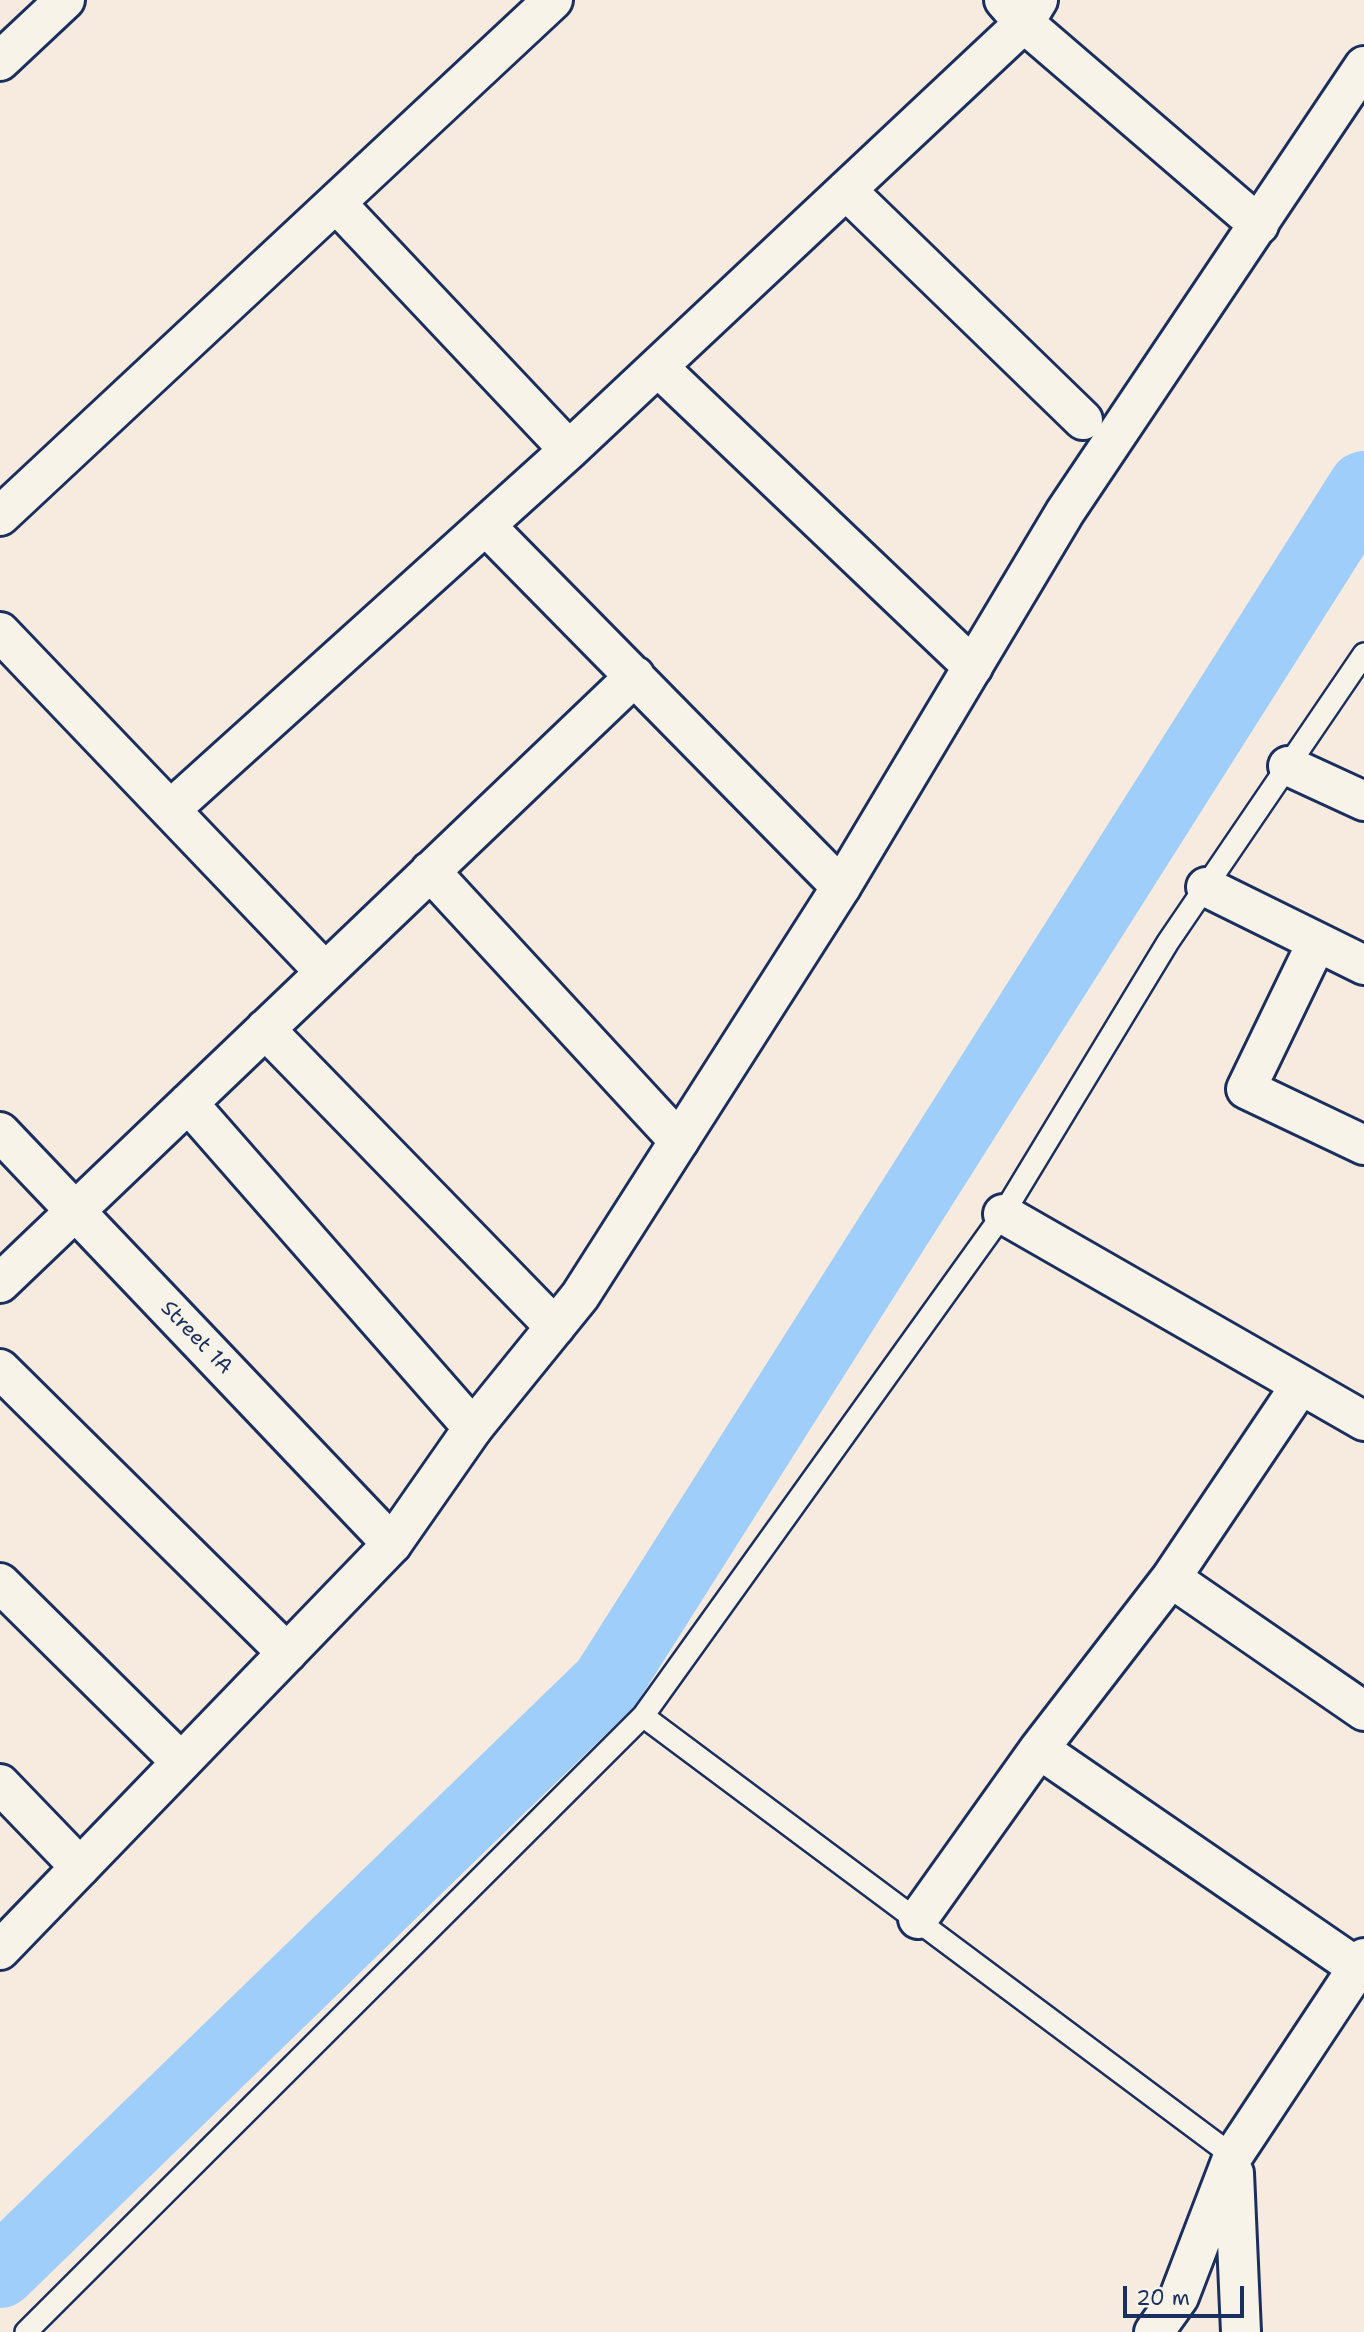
<!DOCTYPE html>
<style>
body{margin:0}
#map{position:relative;width:1364px;height:2332px;overflow:hidden;background:#f7ebdf;font-family:"Shantell Sans",sans-serif}
canvas{display:block}
.scale{position:absolute;left:1123px;top:2286px;width:121px;height:32px;box-sizing:border-box;border:4px solid #1b2f5e;border-top:0;padding-left:9px;font-size:21px;line-height:24px;white-space:nowrap;color:#1b2f5e;-webkit-text-stroke:5px #f7f3e8;paint-order:stroke}
</style>
<div id="map">
<canvas width="1364" height="2332"></canvas>
<div class="scale">20 m</div>
</div>
<script>
const c = document.querySelector('canvas').getContext('2d');
c.lineJoin = 'round';
function poly(rows) {
  const path = new Path2D();
  for (const r of rows) {
    path.moveTo(r[0], r[1]);
    for (let i = 2; i < r.length; i += 2) path.lineTo(r[i], r[i + 1]);
  }
  return path;
}
function strokePath(path, color, width, dash) {
  c.strokeStyle = color;
  c.lineWidth = width;
  c.lineCap = dash ? 'butt' : 'round';
  c.setLineDash(dash || []);
  c.stroke(path);
}
function write(font, color, halo, rows, align = 'center') {
  c.font = font + ' "Shantell Sans",sans-serif';
  c.lineWidth = 7;
  c.setLineDash([]);
  c.textBaseline = 'middle';
  c.strokeStyle = halo;
  c.fillStyle = color;
  for (const [text, x, y, turn = 0] of rows) {
    c.save();
    c.translate(x, y);
    c.rotate((+turn || 0) * Math.PI / 180);
    c.textAlign = isNaN(turn) ? turn : align;
    if (halo) c.strokeText(text, 0, 0);
    c.fillText(text, 0, 0);
    c.restore();
  }
}
strokePath(poly([
 [0,2272,607,1683,1364,487]
]), '#a0cefb', 72);
const lane = poly([
 [643,1716,1233,2156],
 [26,2332,643,1716,1003,1214,1168,942,1364,654]
]);
const street = poly([
 [1004,0,1024,23,1259,225],
 [0,61,65,0],
 [846,190,1083,420],
 [336,203,569,450],
 [658,367,973,667],
 [0,516,553,0],
 [487,527,841,887],
 [0,632,325,972],
 [1288,766,1364,801],
 [170,810,569,450,1024,23,1038,0],
 [430,871,679,1141],
 [1206,887,1364,965],
 [1317,942,1246,1089,1364,1145],
 [265,1029,555,1327],
 [188,1103,473,1428],
 [0,1132,392,1544],
 [1003,1214,1364,1421],
 [0,1283,635,676],
 [0,1369,287,1653],
 [1171,1578,1364,1711],
 [0,1583,181,1762],
 [1039,1749,1358,1968],
 [0,1784,80,1867],
 [918,1919,1039,1749,1171,1578,1300,1386],
 [1234,2173,1241,2332],
 [1154,2332,1179,2297,1233,2156,1364,1958]
]);
const secondary = poly([
 [0,1950,392,1544,473,1428,580,1296,841,887,1065,512,1364,66]
]);
strokePath(lane, '#1b2f5e', 26);
strokePath(street, '#1b2f5e', 44);
strokePath(secondary, '#1b2f5e', 44);
strokePath(lane, '#f7f3e8', 21);
strokePath(street, '#f7f3e8', 38);
strokePath(secondary, '#f7f3e8', 38);
write('21px', '#1b2f5e', '#f7f3e8', [
 ["Street 1A",196,1338,46]
]);
</script>
